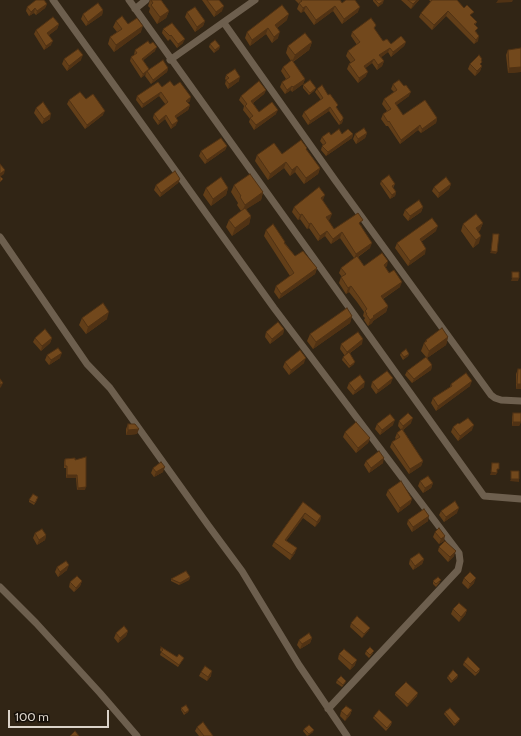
<!DOCTYPE html>
<style>
body{margin:0}
#map{position:relative;width:521px;height:736px;overflow:hidden;background:#312515;font-family:Cabin,sans-serif}
canvas{display:block}
.scale{position:absolute;left:8px;top:710px;width:101px;height:18px;box-sizing:border-box;border:2px solid #dbd3c9;border-top:0;padding-left:5px;font-size:12px;line-height:14px;white-space:nowrap;color:#dbd3c9;-webkit-text-stroke:3px #150f08;paint-order:stroke}
</style>
<div id="map">
<canvas width="521" height="736"></canvas>
<div class="scale">100 m</div>
</div>
<script>
const c = document.querySelector('canvas').getContext('2d');
c.lineJoin = 'round';
function poly(rows) {
  const path = new Path2D();
  for (const r of rows) {
    path.moveTo(r[0], r[1]);
    for (let i = 2; i < r.length; i += 2) path.lineTo(r[i], r[i + 1]);
  }
  return path;
}
function strokePath(path, color, width, dash) {
  c.strokeStyle = color;
  c.lineWidth = width;
  c.lineCap = dash ? 'butt' : 'round';
  c.setLineDash(dash || []);
  c.stroke(path);
}
function fill(path, color) {
  c.fillStyle = color;
  c.fill(path, 'evenodd');
}
strokePath(poly([
 [53,0,274,308,459,553,460,561,458,570,328,709],
 [129,0,484,496,521,499],
 [135,9,146,0],
 [224,23,335,180,491,395,495,398,501,400,521,401],
 [170,60,255,0],
 [0,237,87,364,110,388,208,525,242,571,299,665,347,736],
 [0,587,36,623,100,693,137,736]
]), '#6d5f4e', 7);
fill(poly([
 [150,0,161,0,169,11,166,18,157,24,149,12,150,8,148,6],
 [202,0,219,0,222,11,214,17],
 [295,0,340,0,342,3,358,12,342,24,333,11,314,25,304,11,301,13,297,9,299,4],
 [373,0,383,0,383,3,378,7,373,1],
 [401,0,419,0,411,9],
 [429,0,446,0,472,17,477,22,475,25,478,41,474,44,446,16,432,30,419,17,421,13,431,2],
 [47,4,45,8,36,15,34,13,29,16,26,11,27,7],
 [103,10,102,15,86,26,81,19,83,14],
 [187,12,205,21,203,26,195,32,185,17],
 [287,20,277,28,278,38,272,43,266,34,250,46,245,38,247,32],
 [116,21,141,32,114,52,108,44,110,37,117,32,113,27],
 [59,24,57,29,49,35,51,45,44,50,34,34,36,30],
 [376,25,374,29,383,41,391,44,406,42,404,46,391,57,388,52,381,57,384,61,382,66,377,70,372,63,365,68,366,76,358,83,347,69,349,64,351,63,346,56,348,51,357,45,351,36,352,32],
 [163,29,183,43,177,48,170,39,168,41,162,33],
 [312,42,309,50,293,62,305,79,303,84,292,92,291,90,285,94,280,87,282,82,286,79,281,71,283,67,291,61,286,53,288,46],
 [210,44,220,46,219,49,214,53,209,47],
 [521,48,521,72,508,73,506,55,508,50],
 [135,50,155,51,143,60,149,70,168,68,167,72,151,84,145,76,146,74,141,78,130,61,131,57,134,55],
 [64,59,81,60,67,71,62,64],
 [481,61,481,65,482,66,480,71,475,76,468,69,470,64],
 [226,75,239,81,228,89,225,84,226,80,225,79],
 [393,84,409,96,396,105,403,115,437,118,436,123,421,133,418,130,400,144,388,126,386,126,381,119,383,114,387,111,382,104,384,99,394,92,391,89],
 [303,85,315,90,309,95,303,88],
 [174,86,190,101,187,103,190,105,188,110,176,118,176,125,171,129,165,119,158,125,153,118,154,114,166,105,159,96,142,108,136,100,137,96,162,87],
 [317,89,337,108,343,119,342,123,339,125,329,111,308,125,302,116,304,112,321,100,315,92],
 [266,90,264,94,253,103,259,112,276,114,254,130,249,122,250,119,243,110,244,106,239,100,241,96],
 [86,99,103,115,85,129,67,104,69,100],
 [36,108,50,119,42,124,34,113],
 [367,133,365,138,356,144,353,139,355,134],
 [342,134,353,134,352,138,326,156,321,150,322,146,323,145,320,141,322,137],
 [227,146,225,150,205,164,199,156,201,151],
 [307,150,320,168,318,174,304,184,295,172,290,176,284,168,268,180,255,161,257,155,282,154],
 [180,179,178,183,160,197,154,190,156,185],
 [381,181,395,184,393,188,396,192,395,196,390,199,380,184],
 [451,184,449,189,438,198,432,191,434,187],
 [234,185,263,192,261,200,246,209,251,216,249,224,232,236,226,227,229,220,241,211,237,205,238,203,231,192],
 [206,188,228,188,226,195,211,206,203,195],
 [323,200,330,219,328,220,334,229,361,225,370,248,358,257,364,266,387,266,385,267,400,287,383,299,388,306,386,312,373,321,372,323,368,326,364,320,365,318,363,316,364,312,357,302,349,292,346,294,339,283,341,277,342,277,339,273,341,268,354,258,340,238,331,244,325,236,318,241,309,228,307,229,300,219,298,220,292,212,294,207],
 [423,207,421,212,408,221,403,215,405,210],
 [483,223,480,230,478,232,479,243,473,248,461,231,463,224],
 [266,230,285,243,295,256,317,268,315,274,279,299,274,292,276,286,290,276,264,236],
 [436,231,421,242,425,254,408,266,395,248,397,243],
 [352,316,350,323,313,349,307,341,310,334],
 [82,318,107,319,86,334,79,325],
 [284,329,283,334,270,344,265,337,266,332],
 [448,337,446,345,427,358,432,365,431,370,412,383,405,375,407,371,426,357,421,351,424,343,425,342,426,340],
 [35,338,52,338,50,343,41,351,33,342],
 [341,344,362,344,350,353,354,364,349,368,342,360,343,357,345,356,340,349],
 [401,353,409,354,408,356,403,360,400,355],
 [47,355,60,358,49,365,45,360],
 [285,362,304,363,289,375,283,367],
 [518,369,521,389,516,389,516,374],
 [372,382,391,383,376,394,371,387],
 [349,383,364,387,353,395,347,388],
 [451,384,470,386,436,411,431,403,433,398,450,387],
 [513,413,521,422,519,426,512,426,512,417],
 [399,421,411,423,403,430,423,461,421,466,409,474,390,447,392,442,396,439,395,438,397,433,401,430,398,426],
 [128,424,137,434,126,435,126,429],
 [377,424,393,425,380,435,375,429],
 [453,427,472,430,458,441,451,432],
 [345,432,370,438,368,443,356,453,343,437],
 [75,458,85,490,77,490,76,478,66,478,66,468,64,468,64,462,65,459],
 [366,461,383,463,369,473,364,465],
 [153,468,163,472,154,477,151,473],
 [420,481,433,483,431,488,423,493,418,486],
 [388,490,412,499,410,504,398,513,386,495],
 [29,500,37,500,34,505,29,502],
 [303,502,321,516,320,521,315,527,303,518,286,541,295,553,290,560,272,546,274,542],
 [441,511,457,513,444,522,439,515],
 [408,520,428,521,412,532,407,524],
 [435,532,444,541,439,544,433,537],
 [35,533,46,535,45,540,37,545,33,538],
 [439,547,454,556,448,562,438,551],
 [410,559,424,559,422,564,413,570,409,564],
 [57,567,67,570,58,577,55,572],
 [190,577,189,580,179,585,171,581,171,579],
 [464,578,474,583,468,589,462,583],
 [82,581,80,586,74,592,69,587,70,582],
 [433,581,440,582,436,587,433,584],
 [453,609,467,610,465,615,459,622,451,614],
 [351,623,370,628,368,631,362,638,350,627],
 [128,631,126,636,118,643,114,638,116,633],
 [312,638,310,643,300,649,297,645,299,640],
 [161,647,177,657,184,658,178,667,160,655,161,652,160,650],
 [366,651,373,653,369,658,365,654],
 [339,654,355,665,350,670,338,659],
 [464,662,480,669,479,672,475,676,463,665],
 [201,672,211,676,207,681,199,676],
 [458,675,457,678,451,683,447,678,448,676],
 [337,680,346,681,345,683,342,687,336,683],
 [395,693,417,696,407,707,395,695],
 [181,708,189,710,188,712,184,715,181,710],
 [352,710,350,715,345,721,340,716,341,711],
 [445,712,459,721,454,726,444,714],
 [374,716,392,722,391,725,386,731,373,718],
 [197,727,213,736,199,736,195,731],
 [304,729,313,732,307,736,303,731]
]), '#623e18');
fill(poly([
 [384,0,383,3,378,7,379,4],
 [417,0,419,0,411,9,413,4],
 [498,0,513,0,512,2,496,3],
 [47,4,45,8,36,15,37,11],
 [224,6,222,11,214,17,216,12],
 [306,6,304,11,301,13,303,8],
 [335,6,333,11,314,25,316,20],
 [360,7,358,12,342,24,344,19],
 [35,8,34,13,29,16,31,12],
 [103,10,102,15,86,26,88,22],
 [169,11,166,18,157,24,160,17],
 [448,11,446,16,432,30,434,25],
 [289,14,287,20,273,31,275,25],
 [205,21,203,26,195,32,197,27],
 [59,24,57,29,45,38,47,33],
 [143,26,141,32,114,52,116,45],
 [268,28,266,34,250,46,252,40],
 [280,32,278,38,272,43,274,37],
 [479,36,478,41,474,44,476,40],
 [185,39,183,43,177,48,178,44],
 [53,41,51,45,44,50,46,46],
 [312,42,309,50,292,62,295,55],
 [406,42,404,46,391,57,393,52],
 [220,46,219,49,214,53,215,50],
 [157,47,155,51,140,63,142,59],
 [390,48,388,52,378,60,379,55],
 [83,55,81,60,67,71,69,66],
 [374,59,372,63,362,71,364,66],
 [384,61,382,66,377,70,378,65],
 [482,66,480,71,475,76,477,71],
 [521,67,521,72,508,73,509,68],
 [168,68,167,72,151,84,153,80],
 [149,69,148,73,147,71,146,74,141,78,143,74],
 [368,72,366,76,358,83,359,78],
 [240,77,239,81,228,89,229,84],
 [305,79,303,84,292,92,293,87],
 [292,86,291,90,285,94,287,90],
 [316,88,315,90,309,95,310,93],
 [266,90,264,94,250,105,251,101],
 [161,92,159,96,142,108,143,104],
 [411,92,409,96,393,108,395,103],
 [191,97,190,101,185,105,186,101],
 [190,105,188,110,173,120,175,116],
 [330,107,329,111,308,125,310,121],
 [278,110,276,114,254,130,256,125],
 [105,111,103,115,85,129,87,125],
 [51,114,50,119,42,124,44,119],
 [166,115,165,119,158,125,159,121],
 [437,118,436,123,421,133,422,129],
 [343,119,342,123,339,125,340,122],
 [178,121,176,125,171,129,172,125],
 [420,125,418,130,400,144,401,140],
 [367,133,365,138,356,144,358,139],
 [353,134,352,138,326,156,328,152],
 [227,146,225,150,205,164,207,160],
 [286,162,284,168,268,180,270,174],
 [297,166,295,172,290,176,292,170],
 [320,168,318,174,304,184,306,178],
 [5,170,4,174,0,177,0,174],
 [180,179,178,183,160,197,161,193],
 [451,184,449,189,438,198,439,193],
 [228,188,226,195,211,206,213,199],
 [263,192,261,200,242,212,245,205],
 [396,192,395,196,390,199,392,195],
 [325,195,323,200,319,203,321,198],
 [423,207,421,212,408,221,410,216],
 [302,214,300,219,298,220,300,215],
 [332,214,330,219,324,223,326,217],
 [251,216,249,224,232,236,235,228],
 [311,223,309,228,307,229,309,224],
 [483,223,480,230,473,236,476,228],
 [438,226,436,231,418,244,420,239],
 [327,231,325,236,318,241,320,236],
 [342,232,340,238,331,244,333,239],
 [481,236,479,243,473,248,476,240],
 [372,243,370,248,354,259,356,254],
 [426,249,425,254,408,266,410,261],
 [491,251,497,252,496,254,490,253],
 [388,261,387,266,382,270,384,265],
 [317,268,315,274,279,299,281,294],
 [512,278,519,278,518,281,511,281],
 [402,282,400,287,379,301,381,296],
 [351,286,349,292,346,294,348,288],
 [388,306,386,312,373,321,372,323,368,326,370,320,373,316],
 [109,312,107,319,86,334,88,327],
 [352,316,350,323,313,349,316,342],
 [284,329,283,334,270,344,272,339],
 [448,337,446,345,427,358,429,351],
 [52,338,50,343,41,351,42,346],
 [363,339,362,344,345,356,347,352],
 [62,353,60,358,49,365,51,360],
 [409,354,408,356,403,360,404,357],
 [306,358,304,363,289,375,291,370],
 [355,362,354,364,349,368,350,366],
 [432,365,431,370,412,383,414,379],
 [393,378,391,383,376,394,378,390],
 [472,381,470,386,436,411,438,406],
 [365,382,364,387,353,395,355,391],
 [3,383,1,387,0,388,0,385],
 [517,384,521,384,521,389,516,389],
 [413,418,411,423,402,431,403,426],
 [395,420,393,425,380,435,382,430],
 [513,422,521,422,519,426,512,426],
 [474,425,472,430,458,441,460,436],
 [139,429,137,434,126,435,128,430],
 [370,438,368,443,356,453,358,448],
 [384,458,383,463,369,473,371,468],
 [423,461,421,466,409,474,410,469],
 [165,467,163,472,154,477,156,472],
 [491,472,497,473,496,475,490,475],
 [67,475,77,475,76,478,66,478],
 [511,479,519,479,519,482,510,481],
 [433,483,431,488,423,493,425,488],
 [86,487,85,490,77,490,78,488],
 [412,499,410,504,398,513,400,508],
 [459,508,457,513,444,522,446,517],
 [305,513,303,518,283,545,285,540],
 [321,516,320,521,315,527,317,522],
 [429,516,428,521,412,532,413,527],
 [46,535,45,540,37,545,39,540],
 [445,536,444,541,439,544,441,539],
 [297,548,295,553,290,560,292,555],
 [456,551,454,556,448,562,450,557],
 [424,559,422,564,413,570,415,566],
 [69,565,67,570,58,577,60,572],
 [190,577,189,580,179,585,180,583],
 [476,578,474,583,468,589,470,584],
 [82,581,80,586,74,592,76,588],
 [467,610,465,615,459,622,461,617],
 [370,628,368,631,362,638,364,634],
 [128,631,126,636,118,643,120,638],
 [312,638,310,643,300,649,302,644],
 [357,660,355,665,350,670,352,665],
 [212,671,211,676,207,681,208,677],
 [458,675,457,678,451,683,452,681],
 [418,693,417,696,407,707,408,704],
 [189,710,188,712,184,715,185,713],
 [352,710,350,715,345,721,347,716],
 [460,719,459,721,454,726,455,724],
 [314,730,313,732,308,736,309,734]
]), '#503214');
const building = poly([
 [36,0,44,0,47,4,37,11,35,8,31,12,27,7,36,0],
 [151,0,161,0,169,11,160,17,151,5,153,3,151,0],
 [207,0,219,0,224,6,216,12,207,0],
 [301,0,340,0,342,3,346,0,355,0,360,7,344,19,335,6,316,20,306,6,303,8,299,3,302,1,301,0],
 [375,0,384,0,379,4,375,0],
 [408,0,417,0,413,4,408,0],
 [432,0,457,0,464,8,467,5,474,12,470,15,477,22,474,24,478,28,475,31,479,36,476,40,448,11,434,25,421,13,432,0],
 [98,3,103,10,88,22,83,14,98,3],
 [282,5,289,14,275,25,280,32,274,37,268,28,252,40,247,32,282,5],
 [195,7,205,21,197,27,187,12,195,7],
 [122,16,128,24,137,18,143,26,116,45,110,37,122,29,116,21,122,16],
 [53,17,59,24,47,33,53,41,46,46,36,30,53,17],
 [371,18,376,25,374,28,383,41,387,39,391,44,401,36,406,42,393,52,390,48,379,55,384,61,378,65,374,59,364,66,368,72,359,78,349,64,355,60,348,51,360,42,352,32,371,18],
 [172,23,185,39,178,44,171,35,170,36,163,29,172,23],
 [305,33,312,42,295,55,288,46,305,33],
 [215,40,220,46,215,50,210,44,215,40],
 [148,41,150,44,153,42,157,47,142,59,149,69,143,74,131,57,137,53,135,50,148,41],
 [521,48,521,67,509,68,508,50,521,48],
 [78,49,83,55,69,66,64,59,78,49],
 [479,55,482,59,481,60,482,62,480,64,482,66,477,71,470,64,479,55],
 [163,60,168,68,153,80,147,71,163,60],
 [292,60,305,79,293,87,292,86,287,90,282,82,290,77,283,67,292,60],
 [235,69,240,77,229,84,226,80,229,78,226,75,235,69],
 [310,80,316,88,310,93,303,85,310,80],
 [399,80,404,86,406,85,411,92,395,103,403,115,425,100,437,118,422,129,420,125,401,140,389,121,388,122,383,114,391,109,384,99,397,90,393,84,399,80],
 [170,81,174,86,180,82,191,97,186,101,190,105,175,116,178,121,172,125,166,115,159,121,154,114,168,102,161,92,143,104,137,96,158,82,162,87,170,81],
 [259,81,266,90,251,101,259,112,272,102,278,110,256,125,250,118,253,116,245,106,247,104,241,96,259,81],
 [322,85,328,95,330,94,338,105,336,107,343,117,343,119,340,122,330,107,310,121,304,112,323,98,317,89,322,85],
 [80,92,86,99,93,94,105,111,87,125,69,100,80,92],
 [43,102,51,114,44,119,36,108,43,102],
 [364,128,367,133,358,139,355,134,364,128],
 [339,129,342,134,348,129,353,134,328,152,322,146,326,143,322,137,329,132,331,135,339,129],
 [221,138,227,146,207,160,201,151,221,138],
 [301,140,307,148,306,149,320,168,306,178,297,166,292,170,286,162,270,174,257,155,274,143,282,154,301,140],
 [0,164,5,170,0,174,0,164],
 [175,171,180,179,161,193,156,185,175,171],
 [250,174,263,192,245,205,240,197,241,196,234,185,250,174],
 [389,175,395,184,392,186,396,192,392,195,381,181,389,175],
 [0,176,3,179,0,182,0,176],
 [221,177,228,188,213,199,206,188,221,177],
 [446,177,451,184,439,193,434,187,446,177],
 [319,187,325,195,321,198,332,214,326,217,334,229,358,213,363,220,359,223,372,243,356,254,342,232,333,239,327,231,320,236,311,223,309,224,302,214,300,215,294,207,319,187],
 [419,200,423,207,410,216,405,210,419,200],
 [245,208,251,216,235,228,229,220,245,208],
 [476,214,483,223,476,228,481,236,476,240,463,224,476,214],
 [432,218,438,226,420,239,426,249,410,261,397,243,432,218],
 [273,224,285,242,284,243,295,256,303,251,317,268,281,294,276,286,294,273,266,230,273,224],
 [493,234,499,234,497,252,491,251,493,234],
 [382,253,388,261,384,265,389,273,394,270,402,282,381,296,388,306,373,316,374,317,370,320,366,314,367,314,365,311,367,309,359,297,351,286,348,288,341,277,346,274,341,268,357,256,364,266,382,253],
 [512,272,519,272,519,278,512,278,512,272],
 [103,303,109,312,88,327,82,318,103,303],
 [347,308,352,316,316,342,310,334,347,308],
 [278,322,284,329,272,339,266,332,278,322],
 [442,328,448,337,429,351,424,343,427,341,426,340,442,328],
 [45,329,52,338,42,346,35,338,45,329],
 [358,332,363,339,347,352,341,344,358,332],
 [58,348,62,353,51,360,47,355,58,348],
 [406,349,409,354,404,357,401,353,406,349],
 [300,350,306,358,291,370,285,362,300,350],
 [349,352,355,362,350,366,343,357,349,352],
 [426,357,432,365,414,379,407,371,426,357],
 [518,369,521,369,521,384,517,384,518,369],
 [387,371,393,378,378,390,372,382,387,371],
 [466,373,472,381,438,406,433,398,452,386,451,384,466,373],
 [360,375,365,382,355,391,349,383,360,375],
 [0,379,3,383,0,385,0,379],
 [408,413,413,418,403,426,399,421,408,413],
 [513,413,521,413,521,422,513,422,513,413],
 [390,414,395,420,382,430,377,424,390,414],
 [468,418,474,425,460,436,453,427,458,423,459,424,468,418],
 [356,422,370,438,358,448,345,432,356,422],
 [128,424,135,424,139,429,128,430,128,424],
 [402,429,423,461,410,469,392,442,400,437,397,433,402,429],
 [379,451,384,458,371,468,366,461,379,451],
 [86,457,86,487,78,488,77,475,67,475,67,466,65,466,65,459,75,458,75,460,86,457],
 [161,462,165,467,156,472,153,468,161,462],
 [492,463,499,463,499,469,497,469,497,473,491,472,492,463],
 [511,471,519,471,519,479,511,479,511,471],
 [428,476,433,483,425,488,420,481,428,476],
 [401,481,412,499,400,508,388,490,401,481],
 [33,494,38,497,35,503,29,500,33,494],
 [455,501,459,508,446,517,441,511,455,501],
 [303,502,321,516,317,522,305,513,285,540,297,548,292,555,274,542,303,502],
 [424,509,429,516,413,527,408,520,424,509],
 [439,528,445,536,441,539,435,532,439,528],
 [42,529,46,535,39,540,35,533,42,529],
 [445,541,456,551,450,557,439,547,445,541],
 [419,553,424,559,415,566,410,559,419,553],
 [66,561,69,565,60,572,57,567,66,561],
 [186,571,190,577,180,583,171,579,186,571],
 [470,572,476,578,470,584,464,578,470,572],
 [77,576,82,581,76,588,70,582,77,576],
 [438,577,441,580,436,584,433,581,438,577],
 [459,603,467,610,461,617,453,609,459,603],
 [357,616,370,628,364,634,351,623,357,616],
 [124,626,128,631,120,638,116,633,124,626],
 [309,633,312,638,302,644,299,640,309,633],
 [161,647,177,657,179,654,184,658,179,665,161,652,163,650,161,647],
 [370,647,374,651,370,655,366,651,370,647],
 [344,649,357,660,352,665,339,654,344,649],
 [468,657,480,669,476,673,464,662,468,657],
 [205,666,212,671,208,677,201,672,205,666],
 [453,670,458,675,452,681,448,676,453,670],
 [341,676,346,681,343,685,337,680,341,676],
 [406,682,418,693,408,704,395,693,406,682],
 [186,705,189,710,185,713,181,708,186,705],
 [346,706,352,710,347,716,341,711,346,706],
 [450,708,460,719,455,724,445,712,450,708],
 [379,710,392,722,387,728,374,716,379,710],
 [203,722,213,736,204,736,197,727,203,722],
 [309,725,314,730,309,734,304,729,309,725],
 [75,731,79,736,70,736,75,731]
]);
fill(building, '#72481c');
strokePath(building, '#503214', 1);
</script>
